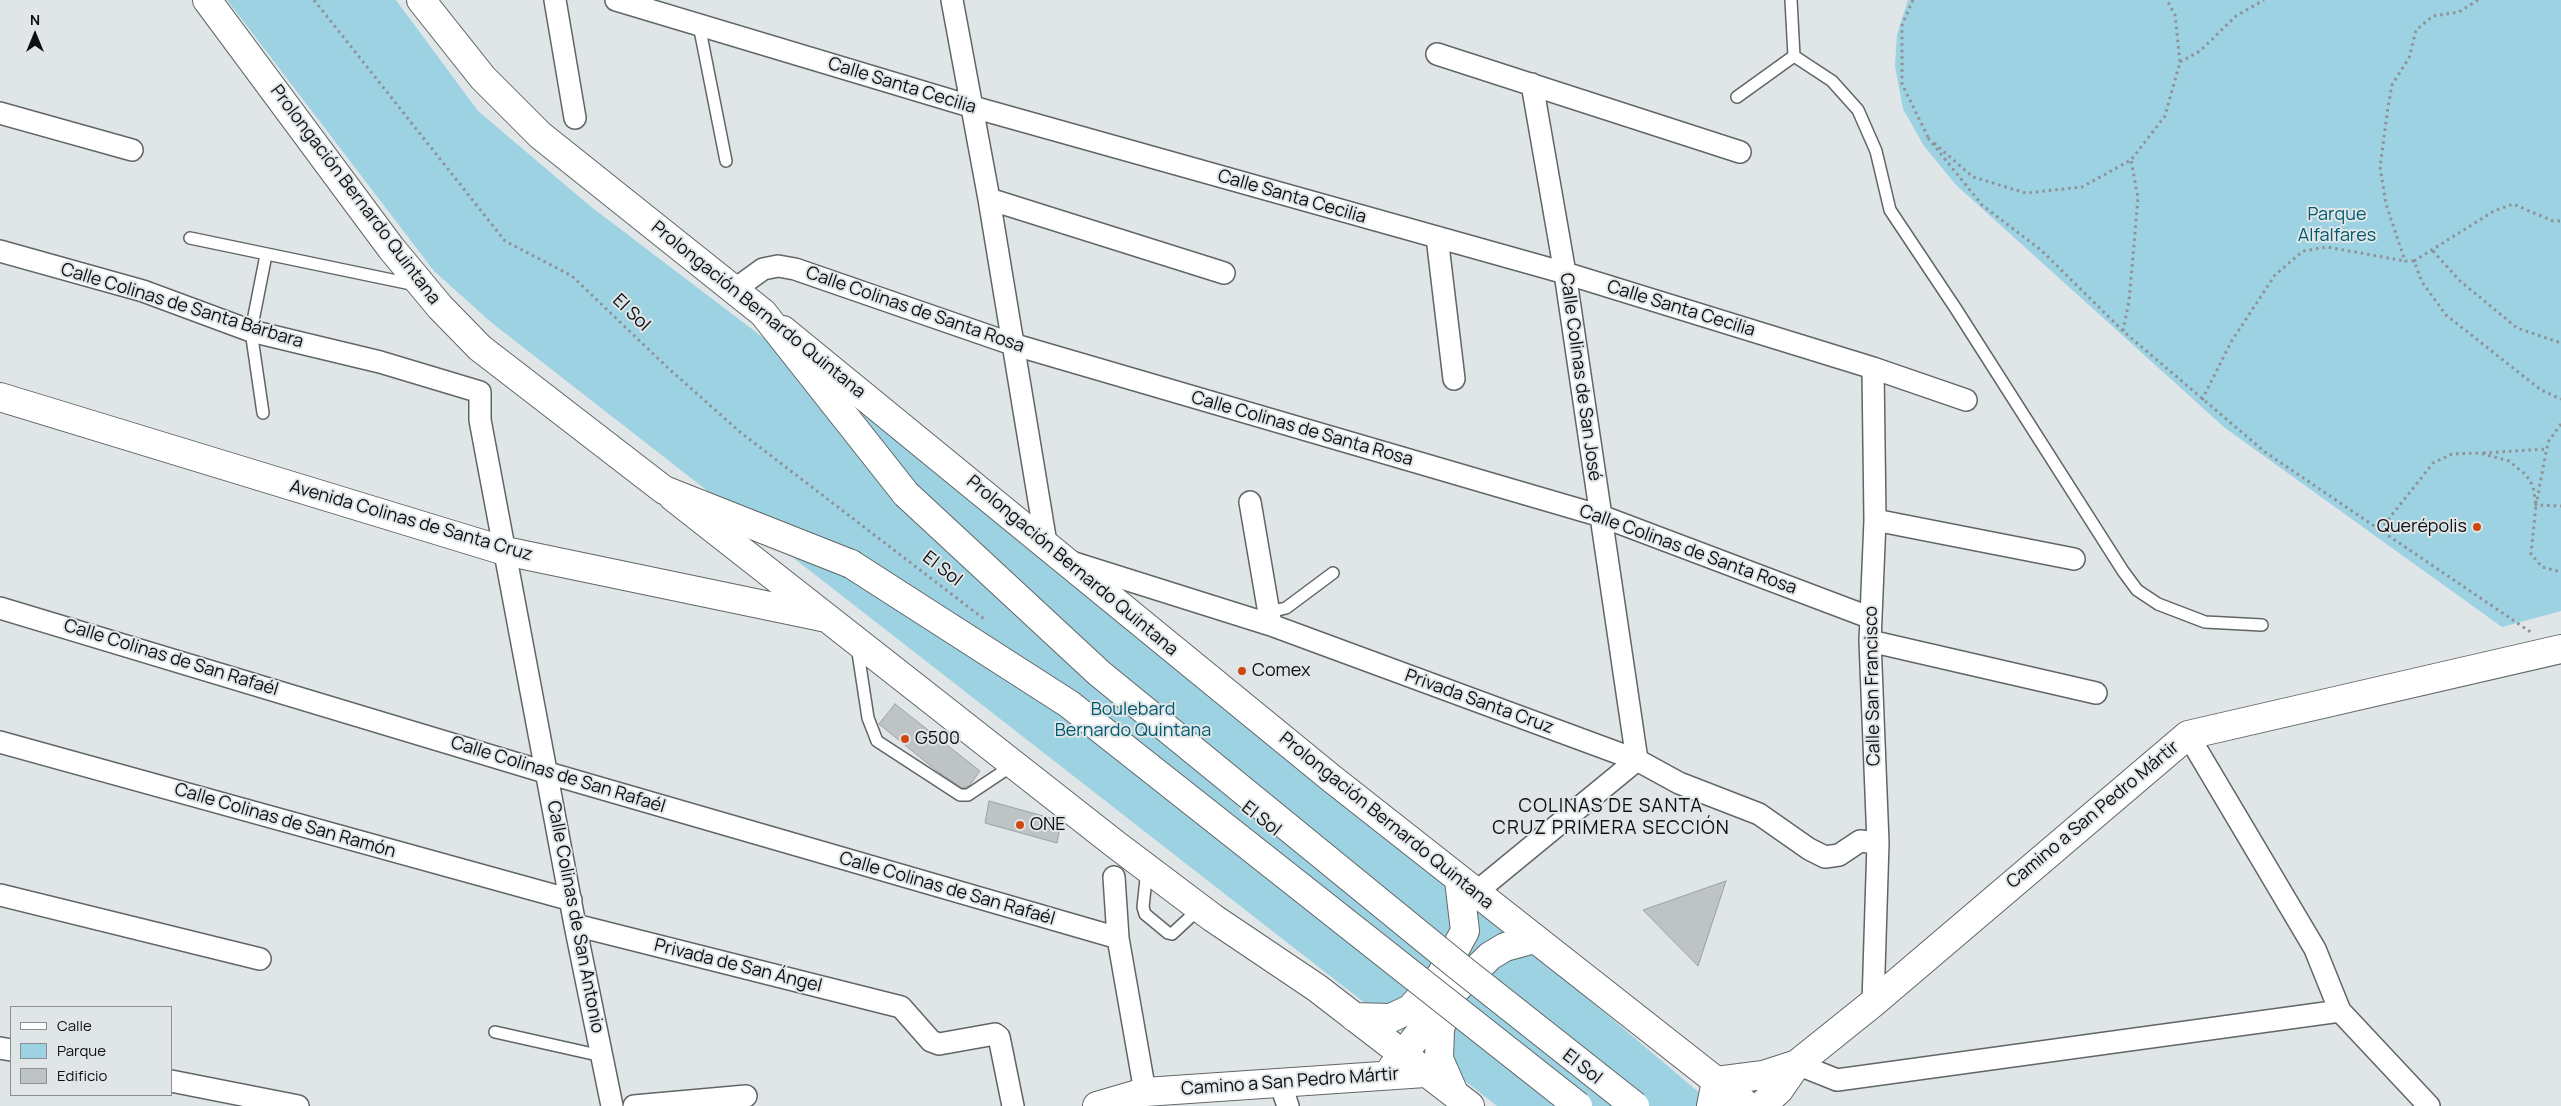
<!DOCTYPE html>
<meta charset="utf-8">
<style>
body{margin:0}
#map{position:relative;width:2561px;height:1106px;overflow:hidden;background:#e0e5e7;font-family:Manrope,sans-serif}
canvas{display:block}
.legend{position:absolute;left:10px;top:1006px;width:162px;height:90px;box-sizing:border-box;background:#e0e5e7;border:1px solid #8c8f91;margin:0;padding:6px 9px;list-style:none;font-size:15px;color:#0d0f10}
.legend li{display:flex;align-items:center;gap:10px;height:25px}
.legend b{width:25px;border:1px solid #8c8f91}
.north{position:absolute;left:10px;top:10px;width:50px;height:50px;-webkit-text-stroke:4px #e0e5e7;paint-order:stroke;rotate:0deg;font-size:14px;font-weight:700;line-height:20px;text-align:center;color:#0d0f10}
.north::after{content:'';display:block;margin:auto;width:18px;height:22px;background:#0d0f10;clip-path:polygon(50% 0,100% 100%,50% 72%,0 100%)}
</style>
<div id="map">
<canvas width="2561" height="1106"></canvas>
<ul class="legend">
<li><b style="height:6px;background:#fff"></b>Calle</li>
<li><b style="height:14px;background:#9dd2e3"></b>Parque</li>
<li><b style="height:14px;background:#bec3c5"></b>Edificio</li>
</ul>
<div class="north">N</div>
</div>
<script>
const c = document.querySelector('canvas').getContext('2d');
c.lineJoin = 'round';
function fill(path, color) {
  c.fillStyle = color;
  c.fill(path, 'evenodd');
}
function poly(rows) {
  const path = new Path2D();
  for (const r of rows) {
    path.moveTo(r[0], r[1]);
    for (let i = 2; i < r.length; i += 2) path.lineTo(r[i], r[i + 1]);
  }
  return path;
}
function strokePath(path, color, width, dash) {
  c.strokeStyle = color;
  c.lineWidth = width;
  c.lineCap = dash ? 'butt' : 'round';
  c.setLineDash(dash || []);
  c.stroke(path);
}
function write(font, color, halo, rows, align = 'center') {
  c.font = font + ' Manrope,sans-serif';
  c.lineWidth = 4;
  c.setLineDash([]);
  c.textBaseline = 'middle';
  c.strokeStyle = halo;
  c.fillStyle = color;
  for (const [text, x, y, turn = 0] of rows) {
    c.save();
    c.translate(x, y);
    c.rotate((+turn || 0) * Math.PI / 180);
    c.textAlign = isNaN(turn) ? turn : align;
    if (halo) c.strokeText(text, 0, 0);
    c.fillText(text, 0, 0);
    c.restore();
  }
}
fill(poly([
 [227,0,396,0,478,111,590,206,1190,662,1715,1106,1497,1106,492,323,434,271],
 [1908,0,2561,0,2561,611,2502,627,2225,428,1956,185,1924,146,1903,109,1895,66,1897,35]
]), '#9dd2e3');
const building = poly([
 [895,704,980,771,969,786,962,788,937,771,879,724,895,704],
 [989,801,1061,821,1057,843,985,823,989,801],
 [1726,881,1698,966,1643,910,1726,881]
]);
fill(building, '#bec3c5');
strokePath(building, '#9ba1a3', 1);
const lane = poly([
 [699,25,726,161],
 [1794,56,1832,81,1858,110,1876,151,1890,210,1956,309,2123,571,2137,590,2158,604,2205,622,2262,625],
 [1737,97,1794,56,1791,0],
 [190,238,416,285],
 [263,413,251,331,266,255],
 [1269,612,1286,608,1333,573],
 [857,646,868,718,877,741,960,795,968,795,1013,765],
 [1147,870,1143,907,1145,914,1168,933,1172,934,1200,908],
 [495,1032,602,1056]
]);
const street = poly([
 [555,0,575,118],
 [616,0,973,107,1565,273,1873,368,1966,400],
 [952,0,989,199,1046,543],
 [1437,54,1740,152],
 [0,113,132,150],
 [989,199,1224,273],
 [1437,237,1454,379],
 [0,251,143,291,251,331,380,362,480,392,480,420,575,925,612,1106],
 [734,290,763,269,778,266,795,269,1012,344,1601,516,1871,618],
 [1873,368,1875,520,1870,641,1878,843,1873,1003],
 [1250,502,1271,625],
 [1875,520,2074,559],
 [1071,562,1271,625,1637,760,1679,783,1759,814,1809,849,1825,857,1839,855,1860,841,1878,843],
 [0,608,548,773,1118,938],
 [1870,641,2096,693],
 [2188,735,2315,949,2340,1011,2429,1106],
 [0,742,571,900],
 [1114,877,1118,938,1145,1092],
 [1475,893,1637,760,1565,273,1532,84],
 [0,895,260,959],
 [575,925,901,1007,931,1041,939,1044,995,1034,999,1037,1013,1106],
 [0,1048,11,1050],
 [1797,1064,1837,1080,2340,1011],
 [171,1081,298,1106],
 [1280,1083,1288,1106],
 [634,1106,746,1096]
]);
const secondary = poly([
 [783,330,1331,778,1748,1106],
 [0,397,505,551,822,617],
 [673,497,1115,844,1213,918,1317,988,1470,1106],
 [1447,1003,1440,1030,1439,1059,1454,1093],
 [1354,1017,1391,1018,1410,1009,1441,975,1465,931,1459,880],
 [1392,1068,1449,996,1490,956,1505,947,1534,939],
 [1716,1081,1763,1075,1797,1064],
 [1097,1106,1145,1092,1425,1073],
 [1711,1106,1716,1081],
 [1761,1106,1779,1090,1797,1064,1873,1003,2188,735,2561,649]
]);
const primary = poly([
 [207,0,391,248,440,307,480,348,664,490,851,564],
 [421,0,483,78,540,135,763,313,906,494]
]);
strokePath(lane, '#606566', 14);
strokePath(street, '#606566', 24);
strokePath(secondary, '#606566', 30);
strokePath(primary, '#606566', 30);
strokePath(poly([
 [314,0,505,241,572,276,668,368,740,432,984,619],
 [1913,0,1902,25,1902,84,1929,139],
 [2478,0,2459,12,2433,16,2416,30,2409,58,2392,85,2388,107,2380,167,2386,204,2405,261,2414,261,2422,282,2446,315,2541,390,2561,399],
 [2180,62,2200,51,2236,16,2264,0],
 [1928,138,1982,205,2041,250,2123,331,2265,452,2532,633],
 [1934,143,1973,177,2026,193,2082,187,2131,160,2165,116,2180,62,2175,15,2167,0],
 [2433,251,2459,280,2517,328,2561,343],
 [2414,261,2494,211,2513,204,2553,221,2561,221],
 [2123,331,2129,301,2138,198,2131,160],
 [2202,400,2231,342,2275,275,2303,251,2327,247,2405,261],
 [2561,424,2548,442,2536,505,2561,506],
 [2483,453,2546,449],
 [2380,530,2433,463,2452,454,2480,453,2509,461,2526,475,2533,486,2536,505,2531,554,2542,567,2561,572]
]), '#8e9294', 3, [2.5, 4]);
strokePath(lane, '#fff', 11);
strokePath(street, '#fff', 21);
strokePath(secondary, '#fff', 28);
strokePath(primary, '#fff', 28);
const primaryBridge = poly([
 [906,494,1099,673,1458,966,1635,1106],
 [851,564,1069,704,1578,1106]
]);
strokePath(primaryBridge, '#606566', 30, []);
strokePath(primaryBridge, '#fff', 28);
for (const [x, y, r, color] of [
 [2477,527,5,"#cf490e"],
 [1242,671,5,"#cf490e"],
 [905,739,5,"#cf490e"],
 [1020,825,5,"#cf490e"]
]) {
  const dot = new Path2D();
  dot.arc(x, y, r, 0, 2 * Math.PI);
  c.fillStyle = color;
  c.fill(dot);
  strokePath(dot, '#e0e5e7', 2);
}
write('18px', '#0d0f10', '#e0e5e7', [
 ["Calle Santa Cecilia",902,86,17],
 ["Prolongación Bernardo Quintana",355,195,53],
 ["Calle Santa Cecilia",1292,197,16],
 ["Calle Colinas de Santa Bárbara",182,306,17],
 ["Calle Santa Cecilia",1681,309,17],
 ["Prolongación Bernardo Quintana",758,310,39],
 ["Calle Colinas de Santa Rosa",915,310,19],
 ["El Sol",631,313,44],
 ["Calle Colinas de San José",1580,377,82],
 ["Calle Colinas de Santa Rosa",1302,429,16],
 ["Avenida Colinas de Santa Cruz",411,521,16],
 ["Calle Colinas de Santa Rosa",1688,550,20],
 ["Prolongación Bernardo Quintana",1072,566,40],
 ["El Sol",942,569,38],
 ["Calle Colinas de San Rafaél",171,658,17],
 ["Calle San Francisco",1873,686,-91],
 ["Privada Santa Cruz",1479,702,20],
 ["Calle Colinas de San Rafaél",558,775,17],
 ["Camino a San Pedro Mártir",2093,815,-40],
 ["El Sol",1261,819,38],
 ["Calle Colinas de San Ramón",285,821,16],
 ["Prolongación Bernardo Quintana",1386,821,39],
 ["Calle Colinas de San Rafaél",947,889,16],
 ["Calle Colinas de San Antonio",575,917,79],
 ["Privada de San Ángel",738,966,14],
 ["El Sol",1582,1067,38],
 ["Camino a San Pedro Mártir",1290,1082,-4]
]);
write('18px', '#005a6e', '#e0e5e7', [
 ["Parque",2337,215],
 ["Alfalfares",2337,236],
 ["Boulebard",1133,710],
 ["Bernardo Quintana",1133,731]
]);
write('18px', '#0d0f10', '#e0e5e7', [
 ["Querépolis",2467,527,"right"],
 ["Comex",1252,671],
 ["G500",915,739],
 ["ONE",1030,825]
], 'left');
c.letterSpacing = '1px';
write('19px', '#0d0f10', '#e0e5e7', [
 ["COLINAS DE SANTA",1611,807],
 ["CRUZ PRIMERA SECCIÓN",1611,829]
]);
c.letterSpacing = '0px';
</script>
